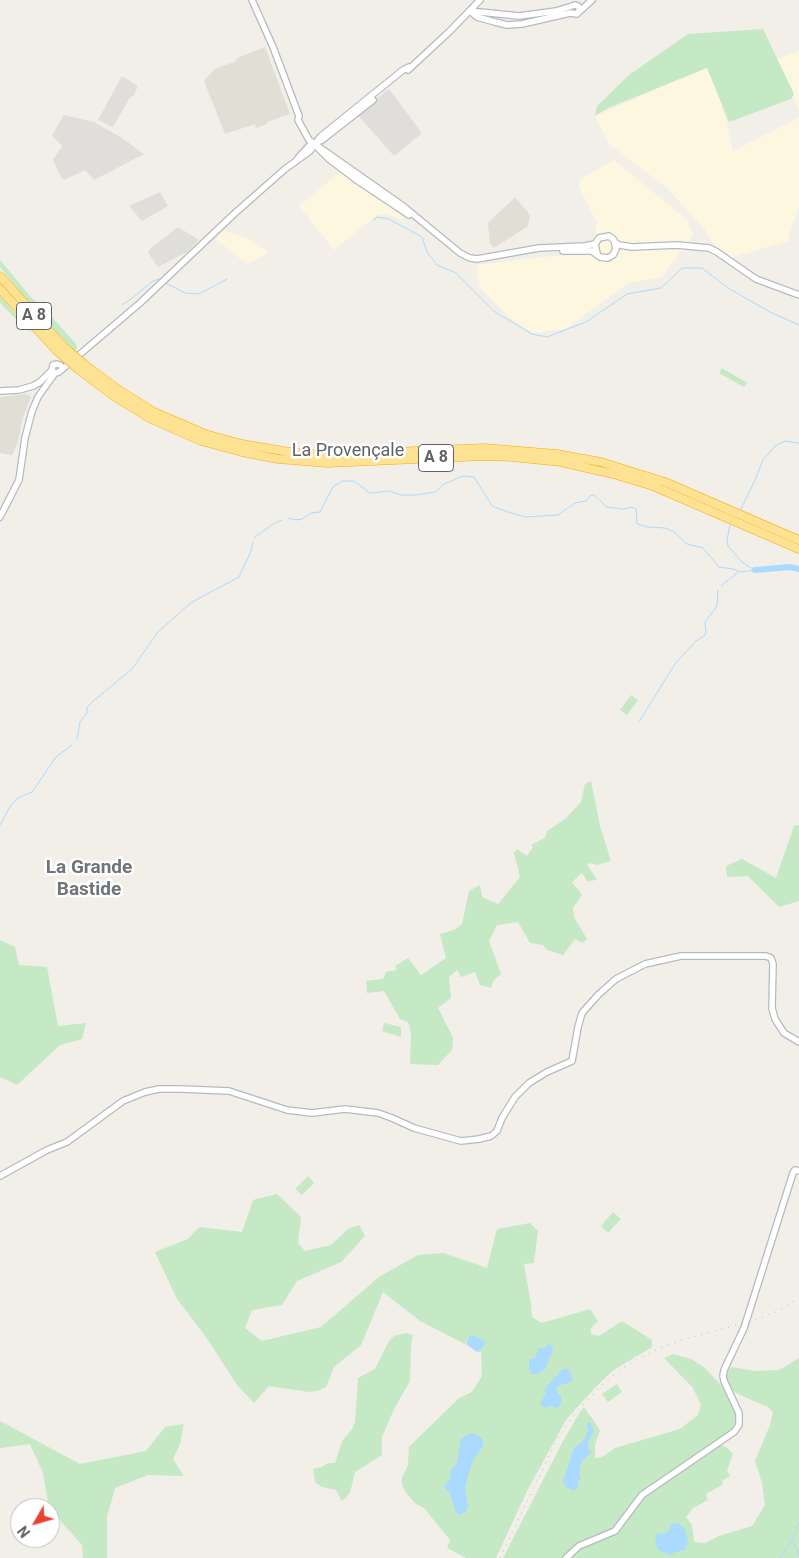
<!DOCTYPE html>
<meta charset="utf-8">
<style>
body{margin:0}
#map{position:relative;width:799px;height:1558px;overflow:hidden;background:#f1efe8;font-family:Roboto,sans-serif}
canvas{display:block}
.north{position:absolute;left:10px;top:1498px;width:50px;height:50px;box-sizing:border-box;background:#fff;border:1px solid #bfc1c3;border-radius:50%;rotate:232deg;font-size:14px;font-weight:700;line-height:20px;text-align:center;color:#5f6368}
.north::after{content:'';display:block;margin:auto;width:18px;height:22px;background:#ea4335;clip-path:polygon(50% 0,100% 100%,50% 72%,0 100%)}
</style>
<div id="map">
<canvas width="799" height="1558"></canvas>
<div class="north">N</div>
</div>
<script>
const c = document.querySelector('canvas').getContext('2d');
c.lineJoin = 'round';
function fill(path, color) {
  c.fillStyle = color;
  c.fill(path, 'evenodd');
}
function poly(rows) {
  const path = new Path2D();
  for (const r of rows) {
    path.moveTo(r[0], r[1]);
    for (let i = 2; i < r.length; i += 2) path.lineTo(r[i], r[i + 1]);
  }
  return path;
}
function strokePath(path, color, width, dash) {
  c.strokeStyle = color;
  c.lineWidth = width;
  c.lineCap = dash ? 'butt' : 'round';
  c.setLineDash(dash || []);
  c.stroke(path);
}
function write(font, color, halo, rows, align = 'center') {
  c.font = font + ' Roboto,sans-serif';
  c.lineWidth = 5;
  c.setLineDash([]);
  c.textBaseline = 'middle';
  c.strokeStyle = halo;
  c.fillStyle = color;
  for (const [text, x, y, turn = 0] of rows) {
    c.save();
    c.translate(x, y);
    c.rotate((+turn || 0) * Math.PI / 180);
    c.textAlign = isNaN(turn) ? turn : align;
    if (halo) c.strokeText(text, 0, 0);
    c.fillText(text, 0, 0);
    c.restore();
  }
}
fill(poly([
 [799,51,799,111,775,60],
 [708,64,726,119,733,151,799,118,799,207,788,237,788,241,730,258,712,242,704,228,667,188,609,144,595,116,657,89],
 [614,160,687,220,693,235,662,277,629,283,565,329,532,333,508,316,479,286,476,265,553,256,590,255,597,223,579,187,581,179],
 [340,172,403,216,402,220,385,214,376,216,334,250,299,206],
 [223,230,251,240,269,253,247,264,216,239]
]), '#fef7e0');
fill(poly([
 [122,76,138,86,134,95,129,99,113,127,98,120],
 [389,89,422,133,394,156,357,114],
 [64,115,94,122,122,138,144,154,94,180,85,170,64,180,60,175,53,160,62,146,52,135],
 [160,192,168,206,142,221,129,206],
 [178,227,199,240,187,252,158,267,148,253,150,249]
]), '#e0deda');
fill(poly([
 [265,47,290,114,267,122,267,124,256,128,255,124,225,134,204,81,215,69,236,61,235,59],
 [515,197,530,215,528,226,494,248,490,243,488,223],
 [27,394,31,397,22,421,19,438,14,452,12,455,0,453,0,397]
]), '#e1ded6');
fill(poly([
 [763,29,794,94,791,99,729,122,707,68,608,108,595,116,597,106,629,75,688,34],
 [0,260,30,296,49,314,76,344,77,347,76,352,33,308,0,267],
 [0,296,13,311,33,333,23,326,0,303],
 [722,368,747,383,744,387,719,373],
 [631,695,638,700,627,715,620,710],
 [591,781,600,826,611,861,597,865,591,863,587,865,597,880,587,881,582,873,572,882,582,895,573,908,574,917,587,939,582,943,575,939,563,955,547,950,543,945,530,943,518,922,497,925,489,941,501,974,493,981,491,988,480,985,475,972,461,977,457,970,449,977,451,998,438,1008,453,1038,452,1050,438,1065,410,1064,411,1033,408,1022,400,1019,384,991,367,993,366,981,383,979,386,972,397,970,395,966,408,958,421,975,446,958,440,934,454,930,462,924,469,891,480,885,482,897,498,904,520,877,514,853,517,849,527,856,533,847,531,845,545,838,547,831,565,819,581,802,585,784],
 [799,825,799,901,779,907,748,876,727,877,726,866,742,859,776,878,794,826],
 [0,940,15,947,19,965,47,967,58,1026,86,1023,82,1039,60,1045,17,1085,0,1077],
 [384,1023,401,1027,401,1037,382,1031],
 [308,1176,314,1183,302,1195,295,1189],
 [277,1194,301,1217,298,1243,305,1251,331,1245,348,1229,359,1225,365,1236,341,1262,297,1281,282,1305,252,1310,245,1328,262,1341,321,1327,379,1277,418,1255,444,1253,487,1268,497,1229,530,1223,538,1231,534,1263,524,1264,531,1304,532,1317,542,1323,590,1309,598,1321,591,1328,591,1334,599,1336,622,1321,652,1340,652,1347,612,1371,591,1392,566,1420,527,1491,496,1558,466,1558,449,1549,447,1547,450,1540,424,1508,416,1504,406,1493,402,1485,402,1478,408,1465,409,1447,459,1398,470,1393,474,1389,482,1376,481,1352,477,1352,480,1347,469,1337,465,1344,420,1321,383,1292,361,1345,334,1367,326,1387,317,1391,309,1392,269,1386,254,1403,237,1385,206,1337,177,1299,155,1252,188,1239,199,1227,242,1232,253,1200],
 [613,1212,621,1219,608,1233,601,1226],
 [406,1333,413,1335,411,1346,410,1381,394,1409,382,1437,382,1455,355,1472,350,1493,342,1501,336,1490,322,1487,315,1482,313,1469,322,1467,328,1463,335,1463,342,1441,352,1429,355,1422,358,1378,375,1369,389,1341,394,1336],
 [673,1354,691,1359,704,1367,722,1386,736,1412,735,1423,732,1431,720,1441,721,1445,727,1448,733,1454,727,1471,730,1476,723,1480,722,1485,706,1494,708,1500,693,1508,686,1517,692,1525,694,1542,705,1543,719,1536,752,1526,765,1505,762,1483,755,1461,770,1425,773,1412,768,1407,738,1394,732,1390,726,1382,726,1371,732,1367,754,1371,779,1370,799,1358,799,1558,503,1558,562,1443,580,1412,584,1407,600,1430,595,1445,595,1458,602,1457,615,1448,680,1429,698,1415,701,1405,693,1388,664,1358],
 [617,1384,622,1392,608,1402,602,1394],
 [0,1421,80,1464,146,1451,165,1427,184,1424,180,1444,173,1459,184,1476,148,1475,115,1488,107,1517,107,1558,83,1558,82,1545,49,1508,43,1473,30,1444,0,1448]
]), '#c5e8c5');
fill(poly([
 [473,1335,485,1341,484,1346,477,1352,466,1344,469,1337],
 [548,1344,552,1346,553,1350,545,1369,538,1374,531,1374,529,1368,529,1360,535,1358,539,1348,545,1348],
 [563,1369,568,1369,573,1379,568,1383,557,1386,557,1392,561,1396,561,1403,557,1408,550,1406,544,1408,540,1404,545,1395,545,1388],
 [590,1422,594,1431,589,1440,588,1447,591,1452,581,1462,579,1474,581,1478,577,1483,578,1487,574,1491,566,1487,563,1482,565,1476,574,1448,585,1439,588,1429,586,1425],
 [471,1433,478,1435,483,1440,483,1446,473,1460,468,1475,465,1488,468,1507,466,1511,460,1515,456,1513,450,1493,444,1487,450,1478,451,1469,457,1463,461,1439],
 [672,1523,679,1524,685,1529,688,1542,685,1550,675,1552,670,1555,658,1550,655,1540,657,1533,663,1534,668,1532]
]), '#aadaff');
strokePath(poly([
 [374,220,377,217,389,219,422,237,427,252,437,265,456,273,495,312,532,334,547,337,586,322,627,294,661,288,682,268,702,268,728,288,770,312,799,325],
 [166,283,185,293,199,294,227,279],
 [122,305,131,299,153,281,159,279],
 [741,509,755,480,763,460,775,446,785,441,799,443],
 [288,518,296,520,302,519,311,513,320,512,333,487,342,481,354,481,370,493,389,491,401,495,416,495,435,492,444,484,463,476,474,477,492,506,508,512,526,517,558,515,575,503,586,501,591,495,594,495,607,507,623,509,632,507,636,509,637,524,647,527,665,528,674,532,687,544,703,548,719,567,733,569,741,572,755,570],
 [730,525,727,540,728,546,742,562,754,570],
 [254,538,273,524,282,520],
 [721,586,738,572],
 [639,722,675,664,696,641,704,636,706,633,705,622,717,606,718,590],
 [77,739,80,722,87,713,87,708,91,703,132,669,158,632,186,607,194,601,239,577,251,551,253,542],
 [0,825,11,805,18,798,32,792,56,757,72,745],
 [793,1540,799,1556],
 [780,1558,792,1540,799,1523]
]), '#aadaff', 1);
strokePath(poly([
 [755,570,790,567,799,569]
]), '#aadaff', 6);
const secondary = poly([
 [252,0,273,47,299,116,298,120,309,140,403,206,460,253,470,258,477,259,539,248,585,246,595,244],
 [575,5,578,6,580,9,577,14,570,13,522,24,507,25,495,22,477,17,470,11,519,16,556,11,575,5],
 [580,11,592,0],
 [408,70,449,32,480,0],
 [316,146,329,159,358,181,409,215],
 [298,158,309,146,322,140,373,100],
 [616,243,619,245,632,247,677,245,709,248,717,252,756,279,799,295],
 [563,251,592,251,600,257,608,258,613,255,616,249,614,240,609,236,599,238,595,244,597,253],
 [0,391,19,390,33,386,40,382,52,370,53,365,57,364,60,365],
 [0,517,19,480,25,438,32,411,38,397,55,373,59,372,140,303,234,214,285,169,310,151,320,137,403,70,409,67],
 [0,1176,47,1150,67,1142,123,1101,145,1092,159,1089,181,1089,229,1091,287,1110,312,1113,345,1109,378,1113,392,1118,414,1128,461,1141,479,1139,491,1136,497,1131,502,1118,515,1097,529,1083,547,1072,572,1061,578,1027,582,1013,599,994,616,979,645,964,681,956,766,956,771,958,773,964,772,1008,775,1019,784,1033,799,1042],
 [566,1558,579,1546,615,1531,642,1495,734,1432,739,1425,739,1413,724,1381,723,1376,724,1370,744,1328,793,1173,795,1170,799,1171]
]);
const highway = poly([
 [0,276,63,346],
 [0,289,56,350],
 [84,364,119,390,154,412,205,434,242,444,295,453,324,455,484,448,557,454,601,462,665,482,799,540],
 [79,370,115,397,151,419,201,441,242,452,278,459,327,463,484,456,512,457,561,462,613,474,653,486,799,549]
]);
strokePath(secondary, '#b6babf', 8);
strokePath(highway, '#f9ab00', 9);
strokePath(secondary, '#fff', 5.5);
strokePath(highway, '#fde293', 8);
strokePath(poly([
 [500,1558,557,1439,576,1412,604,1383,627,1365,660,1348,685,1339,755,1320,778,1311,799,1298]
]), '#b6b7b8', 1, [1, 6]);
const highwayBridge = poly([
 [63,346,84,364],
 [56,350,79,370]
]);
strokePath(highwayBridge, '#f9ab00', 9, []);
strokePath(highwayBridge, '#fde293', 8);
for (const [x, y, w] of [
 [34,316,35],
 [436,458,35]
]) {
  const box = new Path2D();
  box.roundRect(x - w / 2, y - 13.5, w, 27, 4);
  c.fillStyle = '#fff';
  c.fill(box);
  strokePath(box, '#5f6368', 1);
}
write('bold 16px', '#5f6368', null, [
 ["A 8",34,316],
 ["A 8",436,458]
]);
write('18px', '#5f6368', '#fff', [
 ["La Provençale",348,451]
]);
write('bold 19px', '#70757a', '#fff', [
 ["La Grande",89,868],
 ["Bastide",89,890]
]);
</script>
